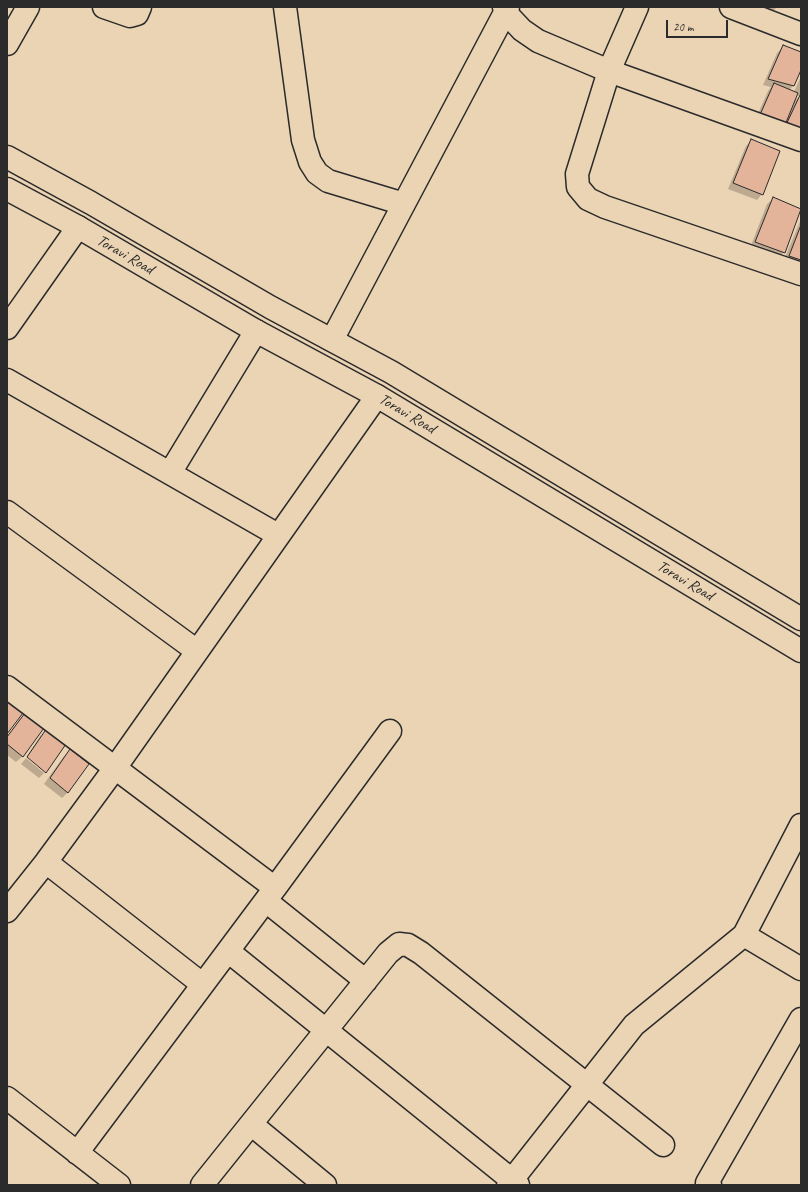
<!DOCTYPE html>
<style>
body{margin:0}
#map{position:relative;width:808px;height:1192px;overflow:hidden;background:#ebd4b4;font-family:Caveat,sans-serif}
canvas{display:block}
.frame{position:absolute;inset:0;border:8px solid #2b2b2b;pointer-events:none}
.scale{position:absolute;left:666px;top:20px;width:62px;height:18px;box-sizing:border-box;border:2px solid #2b2b2b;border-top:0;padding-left:5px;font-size:12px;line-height:14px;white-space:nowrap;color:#2b2b2b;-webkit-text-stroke:3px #ebd4b4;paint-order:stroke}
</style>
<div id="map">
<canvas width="808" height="1192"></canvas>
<div class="frame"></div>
<div class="scale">20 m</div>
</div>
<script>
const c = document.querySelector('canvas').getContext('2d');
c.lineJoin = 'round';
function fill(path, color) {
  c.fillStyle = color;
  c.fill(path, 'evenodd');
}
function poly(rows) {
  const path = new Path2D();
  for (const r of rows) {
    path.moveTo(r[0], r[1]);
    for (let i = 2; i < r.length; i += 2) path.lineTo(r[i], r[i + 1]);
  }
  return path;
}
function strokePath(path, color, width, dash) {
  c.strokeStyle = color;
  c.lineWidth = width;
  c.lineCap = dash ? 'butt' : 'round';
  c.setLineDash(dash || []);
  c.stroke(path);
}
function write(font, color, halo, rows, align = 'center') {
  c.font = font + ' Caveat,sans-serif';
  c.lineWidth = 3;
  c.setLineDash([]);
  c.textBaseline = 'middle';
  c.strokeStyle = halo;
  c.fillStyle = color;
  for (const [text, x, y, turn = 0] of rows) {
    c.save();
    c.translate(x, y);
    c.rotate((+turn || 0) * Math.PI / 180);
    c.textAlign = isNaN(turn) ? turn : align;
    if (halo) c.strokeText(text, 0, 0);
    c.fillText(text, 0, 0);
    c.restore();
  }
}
fill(poly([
 [749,7,777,7,771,13],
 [783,47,801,53,801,67,793,86,789,90,794,92,801,76,801,139,754,123,768,91,771,87,763,85,777,53],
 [796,95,800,96,793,102],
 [752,140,762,194,757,200,728,189,746,146],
 [773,199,800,210,801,208,801,214,799,214,784,252,778,258,750,248,767,204],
 [801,219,801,268,783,262],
 [25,714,23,756,16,762,7,755,7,737,19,720],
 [47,730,45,771,27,756,41,735],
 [70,750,68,792,62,798,44,784,64,756],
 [26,758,44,773,39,778,21,764]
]), '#0003');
const building = poly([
 [783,45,801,52,801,70,794,86,768,79,783,45],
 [774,83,798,93,785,125,759,117,774,83],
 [801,93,801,132,785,127,801,93],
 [751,139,780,151,763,195,733,183,751,139],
 [773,197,801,209,785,253,755,242,773,197],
 [801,225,801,260,789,256,801,225],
 [7,700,23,713,7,734,7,700],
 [25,713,44,728,23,757,7,744,7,737,25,713],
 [47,728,66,744,46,773,27,757,47,728],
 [70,749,89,764,68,793,50,778,70,749]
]);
fill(building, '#e3b39a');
strokePath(building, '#2b2b2b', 1);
const minor = poly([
 [104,7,130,16,137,14,140,7],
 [285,7,303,140,310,162,317,173,328,181,404,204],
 [504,7,505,12,522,30,538,41,609,71,801,140],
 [637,7,609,71,577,174,578,187,588,199,605,207,801,274],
 [731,7,801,34],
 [7,44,28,7],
 [7,328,78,227],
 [332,340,508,7],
 [7,380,278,535],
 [170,473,256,331],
 [7,512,197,651],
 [7,687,275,888,77,1153],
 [46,862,202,984],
 [275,888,390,731],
 [266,901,366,981],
 [7,911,46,862,115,768,377,396],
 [744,935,801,969],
 [228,951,518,1185],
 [7,1098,119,1185],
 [251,1124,325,1185],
 [202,1185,388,953,399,944,408,945,421,953,663,1145],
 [508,1185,634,1025,744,935,801,825],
 [710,1185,707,1183,801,1019]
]);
const highway = poly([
 [7,157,91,203,270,307,391,372,801,619],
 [7,189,78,227,256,331,377,396,801,651]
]);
strokePath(minor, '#2b2b2b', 25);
strokePath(highway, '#2b2b2b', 25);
strokePath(minor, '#ebd4b4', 22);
strokePath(highway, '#ebd4b4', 22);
write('16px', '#2b2b2b', '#ebd4b4', [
 ["Toravi Road",125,255,30],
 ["Toravi Road",407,414,31],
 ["Toravi Road",685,581,31]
]);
</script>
